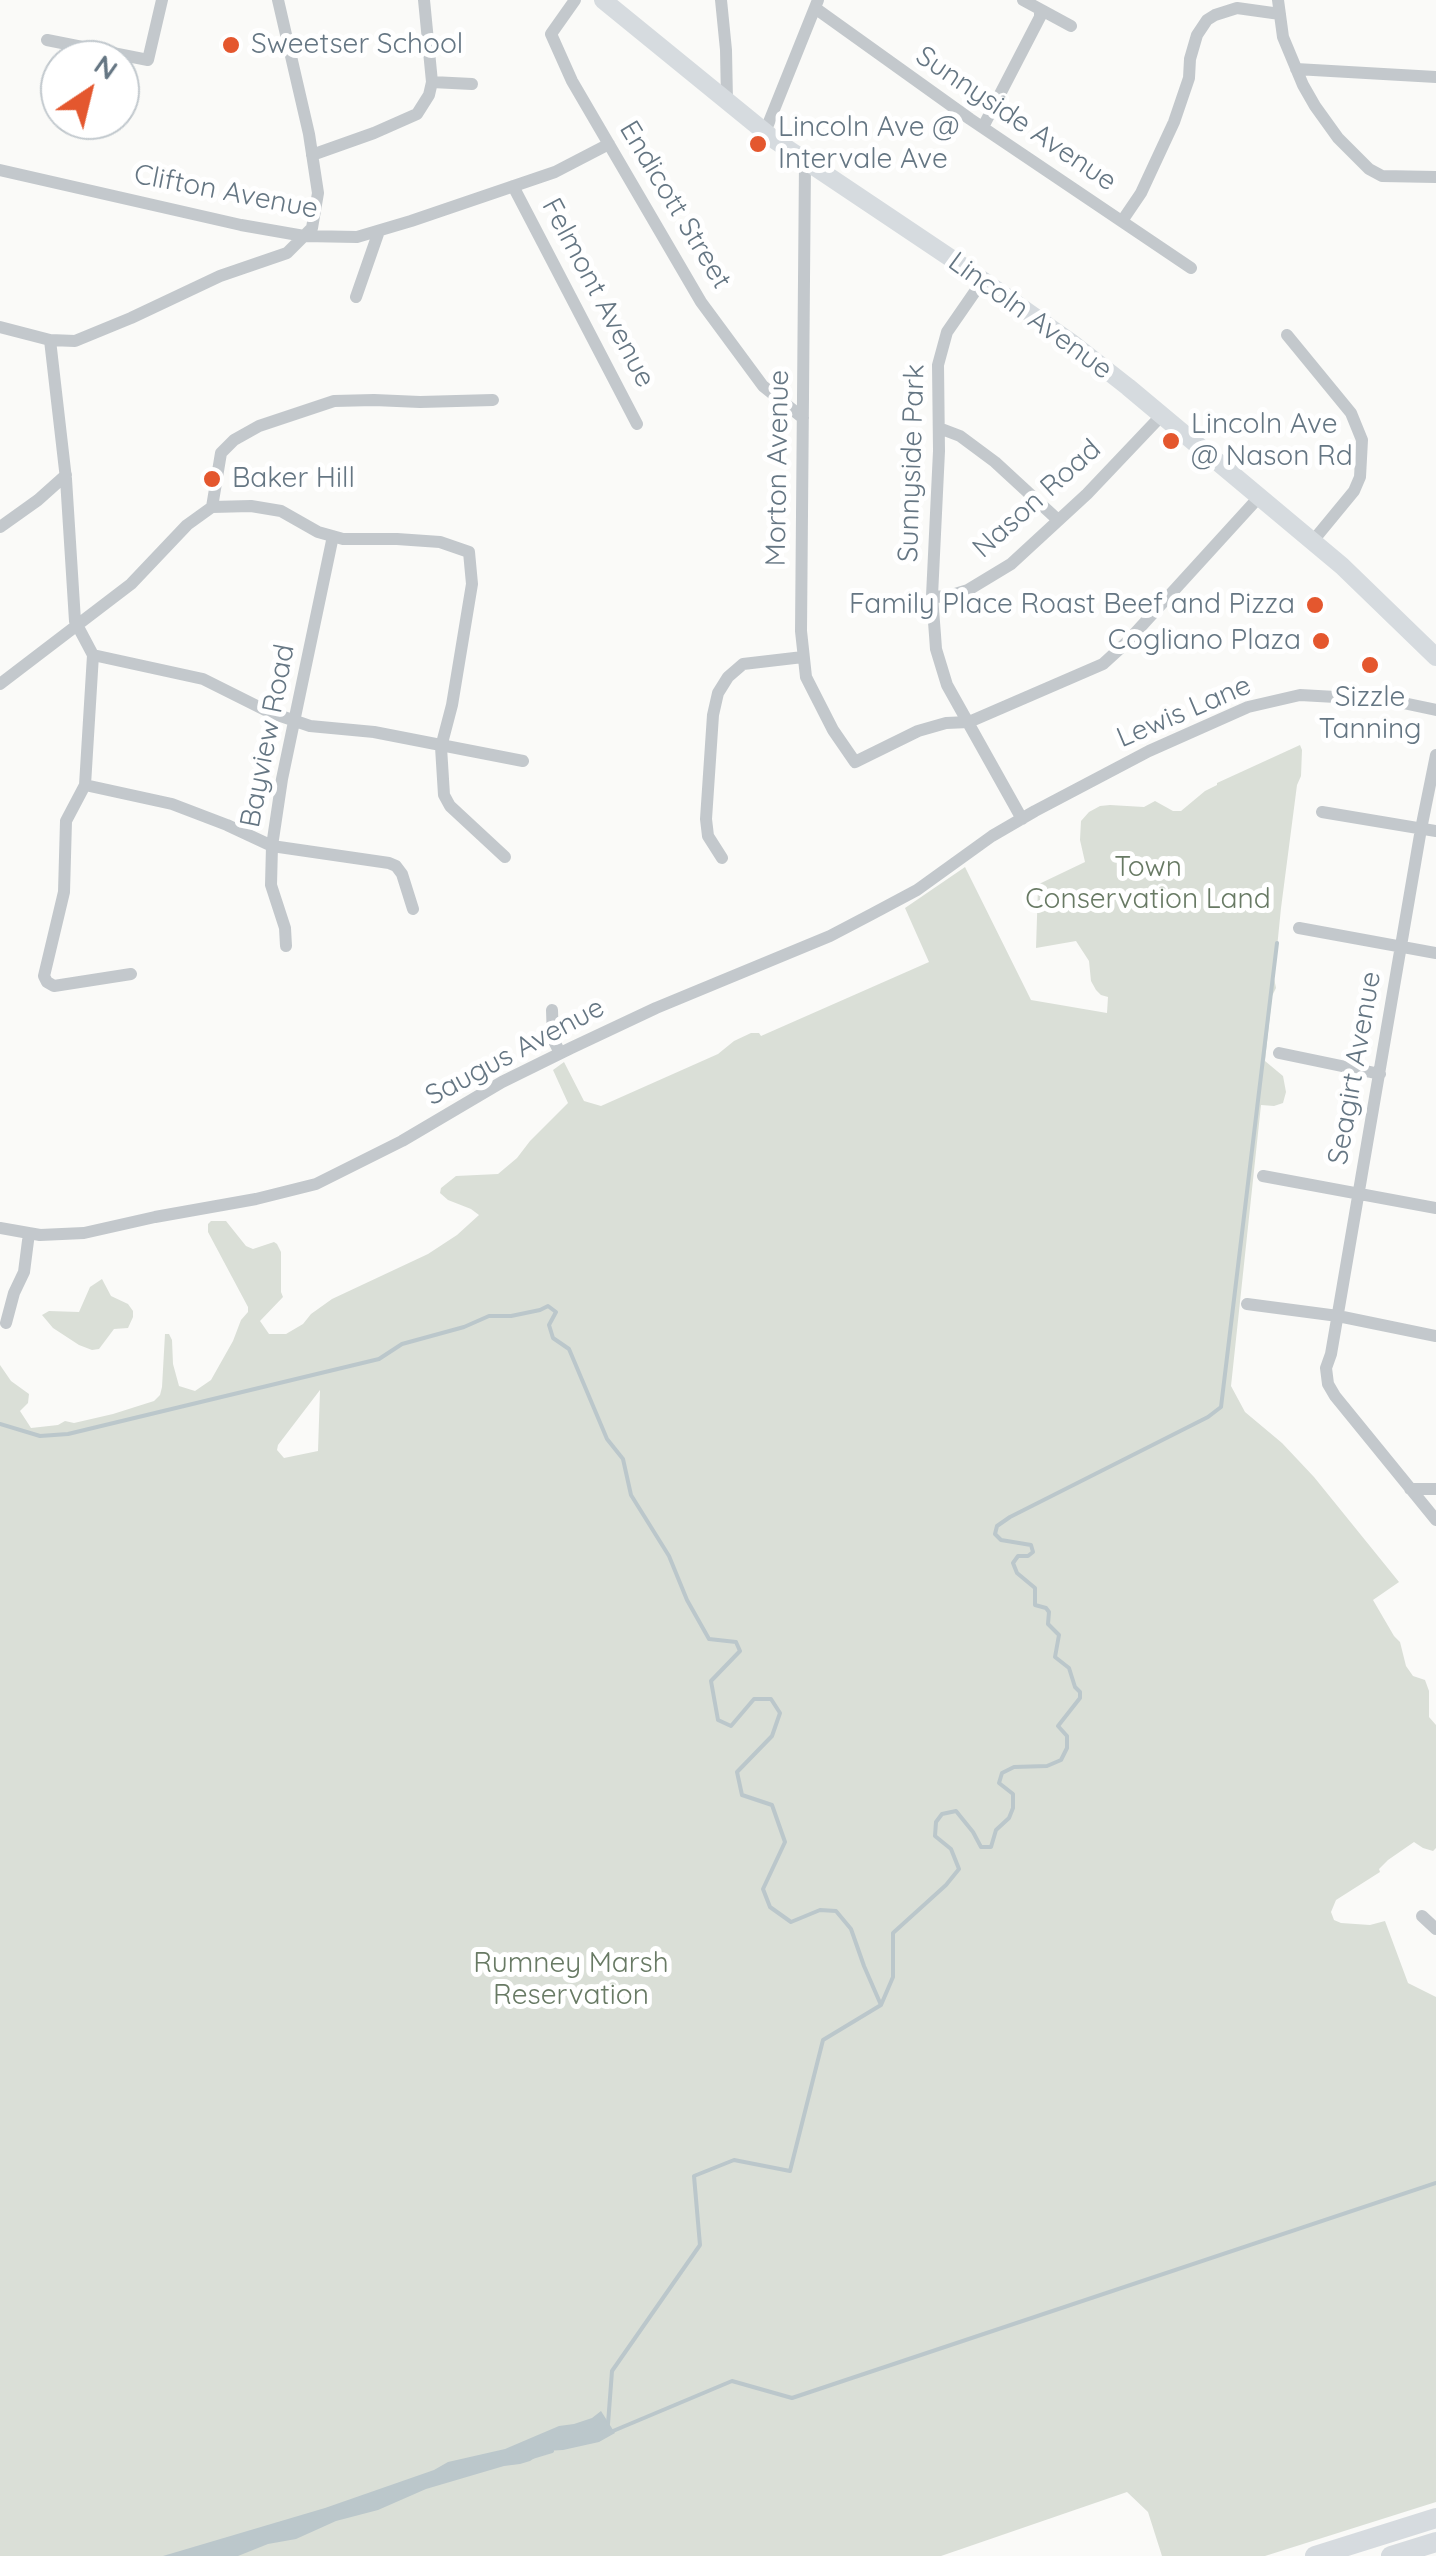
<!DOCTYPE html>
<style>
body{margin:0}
#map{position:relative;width:1436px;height:2556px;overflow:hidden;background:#fafaf8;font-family:Quicksand,sans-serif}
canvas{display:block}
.north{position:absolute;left:40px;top:40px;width:100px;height:100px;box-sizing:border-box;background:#fff;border:2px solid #c1c8cd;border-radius:50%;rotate:35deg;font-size:28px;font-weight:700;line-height:40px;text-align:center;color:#657683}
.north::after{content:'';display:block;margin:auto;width:35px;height:45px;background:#e4572e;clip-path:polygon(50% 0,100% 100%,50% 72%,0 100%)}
</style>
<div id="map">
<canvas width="1436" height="2556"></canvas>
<div class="north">N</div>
</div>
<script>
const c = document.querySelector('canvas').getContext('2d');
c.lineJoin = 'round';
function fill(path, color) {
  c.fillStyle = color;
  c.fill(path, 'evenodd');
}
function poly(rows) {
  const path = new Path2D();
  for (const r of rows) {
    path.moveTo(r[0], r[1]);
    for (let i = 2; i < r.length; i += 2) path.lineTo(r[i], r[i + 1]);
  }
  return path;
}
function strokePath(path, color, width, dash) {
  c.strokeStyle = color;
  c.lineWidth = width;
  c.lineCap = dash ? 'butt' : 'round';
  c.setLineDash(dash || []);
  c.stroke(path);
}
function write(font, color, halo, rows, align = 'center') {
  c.font = font + ' Quicksand,sans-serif';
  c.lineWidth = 10;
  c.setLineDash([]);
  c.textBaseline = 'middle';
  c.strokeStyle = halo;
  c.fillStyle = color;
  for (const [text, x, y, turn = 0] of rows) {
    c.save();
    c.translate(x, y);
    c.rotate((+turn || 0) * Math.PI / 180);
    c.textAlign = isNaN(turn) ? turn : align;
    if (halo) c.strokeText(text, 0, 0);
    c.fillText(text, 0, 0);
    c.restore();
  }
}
fill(poly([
 [1300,745,1302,750,1301,776,1297,785,1281,908,1274,978,1276,988,1272,996,1265,1061,1283,1076,1286,1092,1283,1103,1274,1106,1261,1105,1231,1386,1245,1412,1282,1443,1314,1477,1399,1582,1373,1600,1394,1636,1400,1642,1406,1666,1413,1676,1425,1680,1429,1691,1429,1717,1436,1725,1436,1848,1433,1851,1423,1848,1414,1842,1388,1860,1379,1869,1380,1872,1336,1900,1331,1912,1334,1920,1341,1923,1370,1925,1385,1921,1408,1983,1436,1997,1436,2502,1265,2556,1162,2556,1148,2512,1127,2492,941,2556,0,2556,0,1365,11,1381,29,1394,28,1403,20,1411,31,1428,58,1425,65,1421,74,1423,113,1414,154,1401,160,1395,162,1387,165,1334,169,1334,172,1340,173,1364,179,1386,195,1391,211,1380,233,1341,241,1320,248,1312,248,1307,208,1232,208,1224,211,1221,226,1221,246,1246,253,1249,274,1242,277,1244,281,1252,281,1292,283,1297,260,1321,269,1334,286,1334,303,1324,311,1314,332,1299,428,1254,457,1235,479,1215,471,1209,448,1200,440,1193,441,1188,456,1176,498,1174,517,1158,530,1141,568,1103,553,1070,564,1062,584,1101,601,1106,718,1054,734,1041,751,1033,759,1033,761,1036,929,962,905,908,965,867,1031,1000,1107,1013,1108,997,1101,995,1096,990,1091,981,1089,961,1076,941,1036,948,1038,887,1039,884,1085,862,1080,840,1081,821,1089,812,1100,806,1110,805,1144,807,1155,801,1173,811,1181,811,1205,791,1217,785,1217,783],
 [320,1390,318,1451,284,1458,277,1450,278,1445],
 [102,1279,111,1296,128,1304,133,1311,133,1317,128,1328,114,1329,99,1349,92,1350,79,1345,53,1328,42,1315,49,1311,79,1312,90,1287]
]), '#dadfd7');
fill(poly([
 [601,2411,615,2433,599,2442,563,2450,545,2451,530,2461,520,2464,504,2466,426,2489,378,2510,336,2521,296,2539,268,2544,238,2556,163,2556,325,2508,434,2470,448,2462,505,2449,559,2426,574,2424,592,2418]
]), '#bbc7cb');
strokePath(poly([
 [0,1424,40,1436,68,1434,379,1359,402,1344,464,1327,489,1316,511,1316,540,1310,548,1306,556,1312,549,1325,553,1338,569,1349,607,1439,623,1459,631,1495,669,1556,687,1600,709,1639,736,1642,740,1651,711,1681,718,1720,731,1726,754,1699,771,1699,780,1713,772,1736,737,1772,742,1795,772,1805,785,1842,763,1889,770,1907,791,1922,820,1910,836,1911,851,1929,864,1966,881,2005,823,2040,790,2171,734,2160,694,2176,700,2245,612,2371,608,2424],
 [881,2005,893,1977,893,1933,946,1885,959,1869,951,1849,935,1836,936,1822,942,1814,956,1811,973,1832,981,1847,991,1847,996,1830,1009,1818,1013,1808,1013,1794,999,1783,1002,1773,1014,1767,1047,1766,1061,1760,1067,1748,1067,1736,1058,1726,1080,1698,1080,1692,1075,1687,1069,1668,1055,1657,1059,1635,1048,1624,1049,1612,1046,1608,1035,1605,1035,1588,1017,1573,1013,1563,1018,1556,1028,1556,1033,1552,1031,1545,1001,1540,995,1534,997,1526,1010,1517,1208,1417,1221,1407,1277,943],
 [613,2431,732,2381,792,2398,1436,2183],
 [532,2457,552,2451]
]), '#bbc7cb', 4);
strokePath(poly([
 [575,0,551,34,572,81,701,302,763,386,803,418],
 [721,0,726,50,727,101],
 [1023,0,1071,26],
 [1278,0,1283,37,1303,85,1315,106,1338,138,1369,169,1382,176,1436,177],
 [815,8,970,119,1191,268],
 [47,40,148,60,162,0],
 [1296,69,1436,77],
 [432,82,472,84],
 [983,127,1040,17,1040,11],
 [765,132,818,0],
 [312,155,374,133,417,114,429,95,432,82,424,0],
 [805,162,801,631,806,677,833,730,855,762,918,731,946,723,969,722,1103,664,1126,643,1260,496],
 [0,170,241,225,304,236,357,237,411,221,555,172,609,144],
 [513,186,637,424],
 [1122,221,1141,193,1174,122,1189,78,1190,59,1197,35,1207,20,1215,15,1237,8,1280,14],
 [983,280,947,332,938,365,939,451,932,596,935,635,936,649,947,685,1022,819],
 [356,297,379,231],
 [0,327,50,340,75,341,131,318,220,276,287,253,312,228,318,193,309,134,278,0],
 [1287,335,1351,413,1362,440,1360,477,1354,491,1312,542],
 [50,340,66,479,75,621,93,655,85,785,66,821,64,892,44,976,47,982,54,986,131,974],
 [939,428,960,436,995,462,1058,520],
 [212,507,251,506,281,511,318,532,343,539,397,539,440,542,469,552,472,584,452,705,441,747,444,795,450,806,505,857],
 [0,527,38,500,66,475],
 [932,596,945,597,968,590,1011,564,1087,494,1162,415],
 [93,655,203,679,269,712,310,726,374,732,523,761],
 [0,684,131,584,187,525,212,507,221,453,234,440,259,426,334,401,374,400,420,402,493,400],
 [1436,755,1421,829,1331,1354,1326,1368,1328,1384,1335,1396,1436,1520],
 [85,785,172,804,227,825,272,846,389,863,396,866,402,874,413,909],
 [1322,812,1436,831],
 [722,858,708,836,706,819,713,715,718,693,728,677,743,664,803,657],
 [1299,928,1436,953],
 [286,946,285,928,271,885,272,846,282,779,333,536],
 [552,1010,553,1039,560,1053],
 [1279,1053,1380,1074],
 [1263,1176,1436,1208],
 [0,1228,40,1235,84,1233,155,1217,256,1199,316,1184,402,1141,502,1082,571,1048,656,1008,830,936,872,914,917,890,992,836,1035,811,1149,751,1248,707,1300,695,1389,700,1436,710],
 [1247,1304,1338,1316,1436,1336],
 [6,1323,14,1293,24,1272,29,1233],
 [1410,1489,1436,1489],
 [1422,1916,1436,1929]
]), '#c3c8cc', 12);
strokePath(poly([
 [603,0,776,141,964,267,1072,343,1128,387,1342,566,1436,657]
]), '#d6dbdf', 18);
strokePath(poly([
 [1315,2556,1436,2518],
 [1391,2556,1436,2542]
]), '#d6dbdf', 20);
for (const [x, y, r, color] of [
 [231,45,10,"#e4572e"],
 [758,144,10,"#e4572e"],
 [1171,441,10,"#e4572e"],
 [212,479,10,"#e4572e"],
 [1315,605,10,"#e4572e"],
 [1321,641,10,"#e4572e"],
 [1370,665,10,"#e4572e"]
]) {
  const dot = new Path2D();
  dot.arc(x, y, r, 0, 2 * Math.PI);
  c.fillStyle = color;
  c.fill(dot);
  strokePath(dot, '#fff', 4);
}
write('28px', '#657683', '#fff', [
 ["Sweetser School",251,45],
 ["Lincoln Ave @",778,128],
 ["Intervale Ave",778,160],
 ["Lincoln Ave",1191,425],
 ["@ Nason Rd",1191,457],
 ["Baker Hill",232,479],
 ["Family Place Roast Beef and Pizza",1295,605,"right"],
 ["Cogliano Plaza",1301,641,"right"],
 ["Sizzle",1370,698,"center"],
 ["Tanning",1370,730,"center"]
], 'left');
write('28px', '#657683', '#fff', [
 ["Sunnyside Avenue",1016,119,34],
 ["Clifton Avenue",226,192,11],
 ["Endicott Street",675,205,59],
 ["Felmont Avenue",598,293,62],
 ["Lincoln Avenue",1030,316,36],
 ["Sunnyside Park",912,463,-88],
 ["Morton Avenue",778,468,-89],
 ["Nason Road",1037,499,-42],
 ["Lewis Lane",1184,712,-23],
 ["Bayview Road",268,736,-79],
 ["Saugus Avenue",515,1052,-28],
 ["Seagirt Avenue",1355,1068,-80]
]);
write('28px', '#687a64', '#fff', [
 ["Town",1148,868],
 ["Conservation Land",1148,900],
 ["Rumney Marsh",571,1964],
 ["Reservation",571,1996]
]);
</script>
